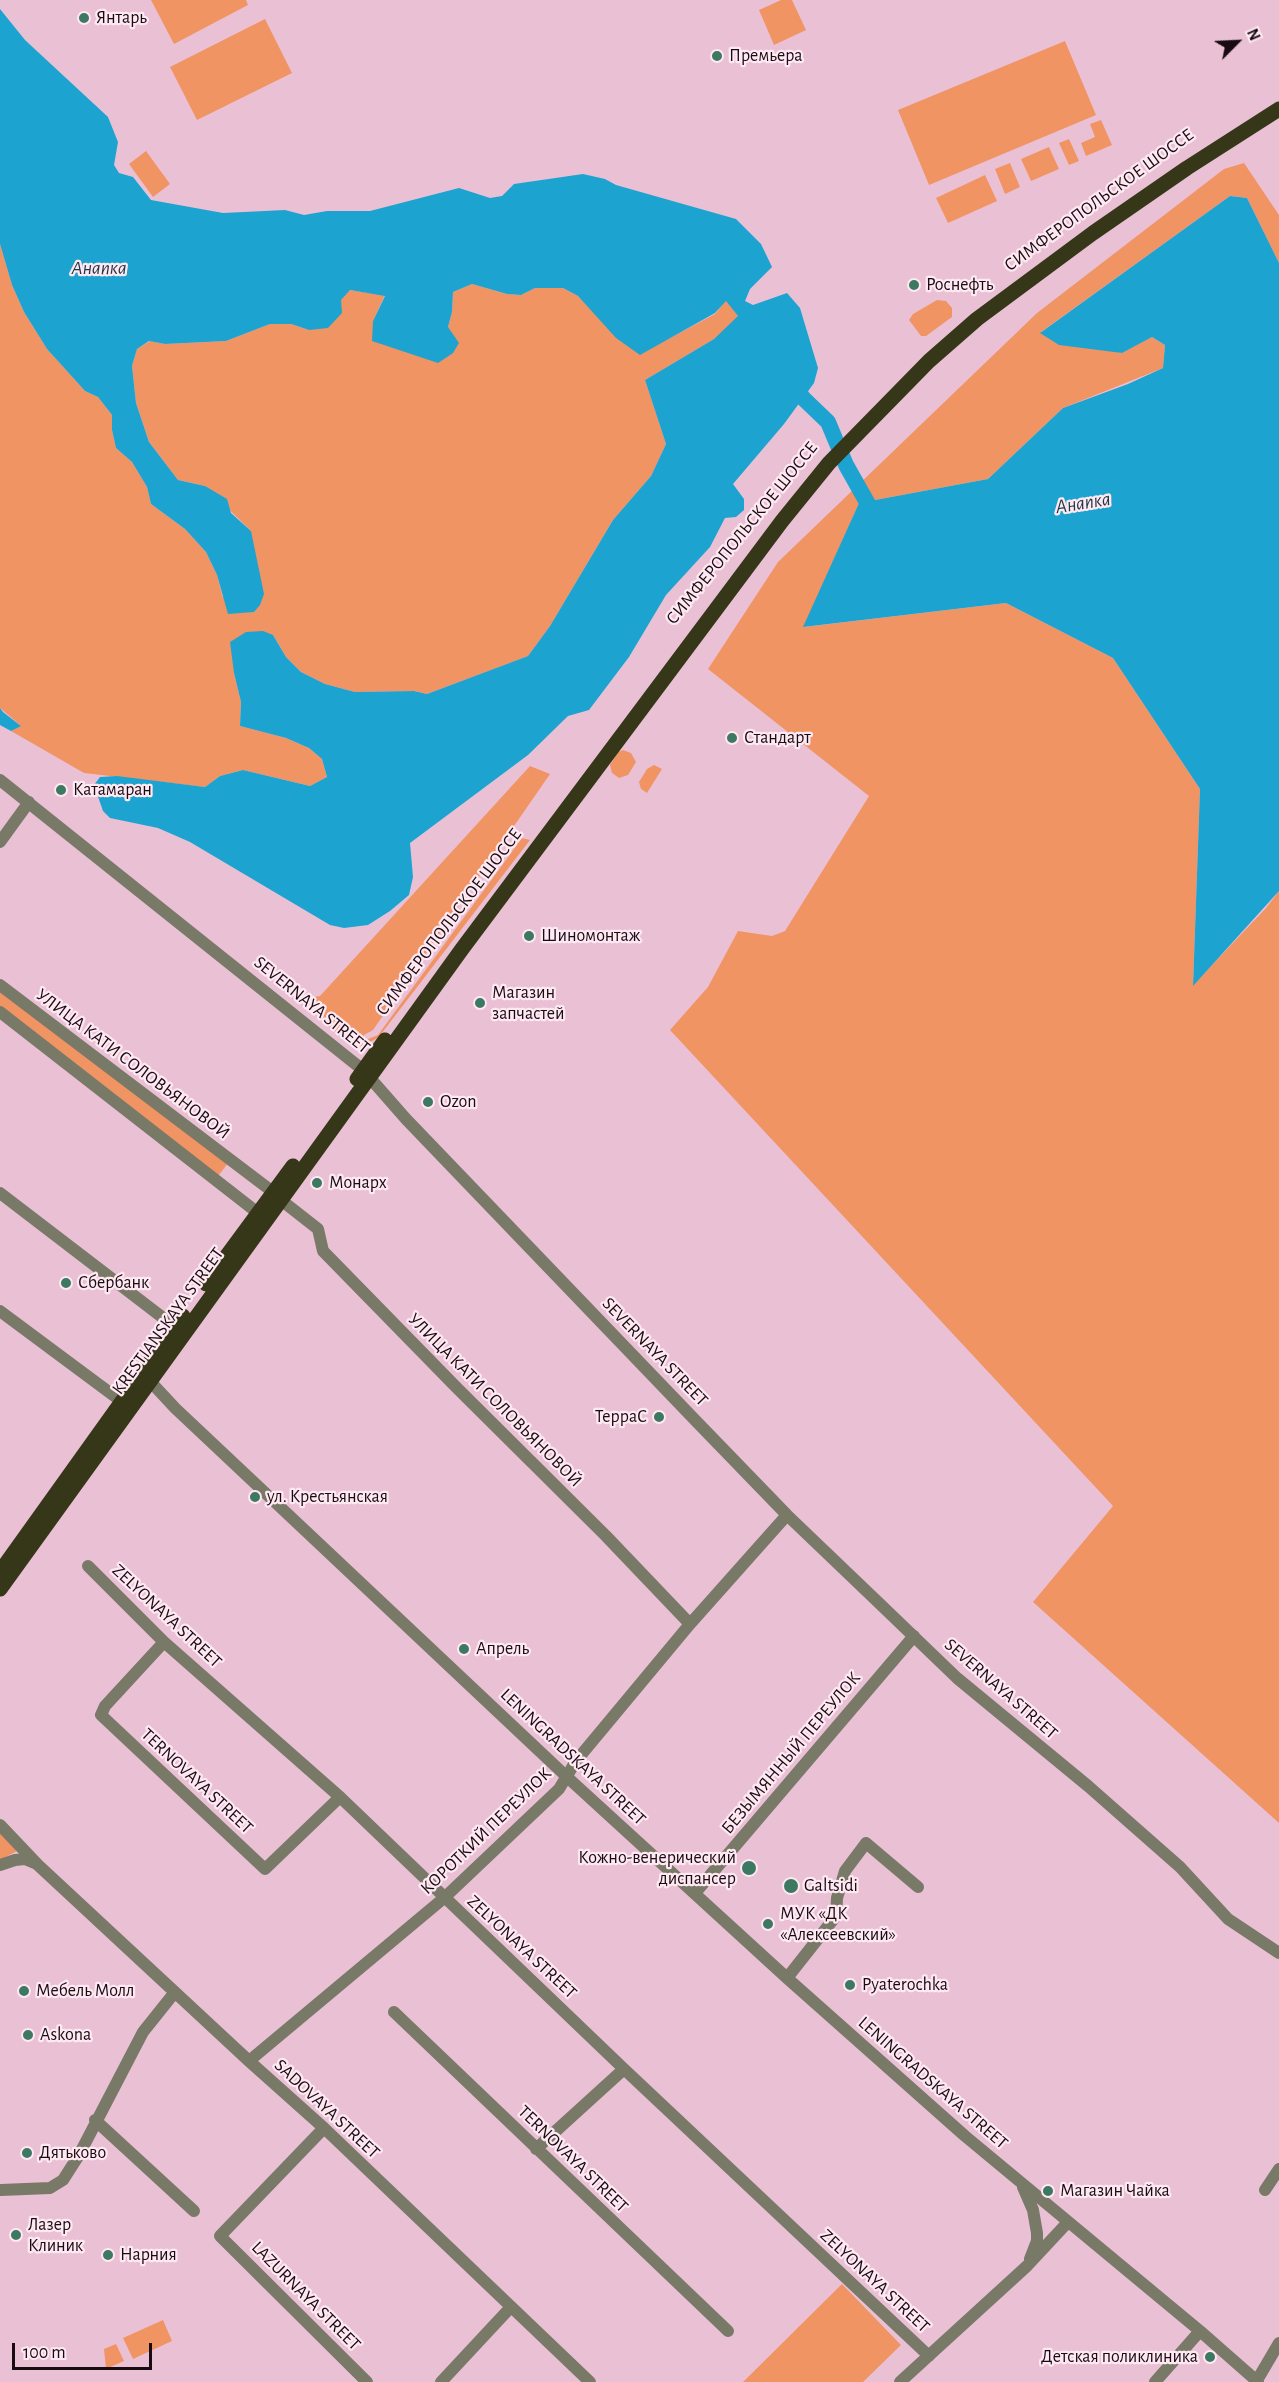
<!DOCTYPE html>
<meta charset="utf-8">
<style>
body{margin:0}
#map{position:relative;width:1279px;height:2382px;overflow:hidden;background:#eac0d5;font-family:"Alegreya Sans",sans-serif}
canvas{display:block}
.north{position:absolute;left:1207px;top:12px;width:60px;height:60px;-webkit-text-stroke:4px #fee8f2;paint-order:stroke;rotate:66deg;font-size:16px;font-weight:700;line-height:24px;text-align:center;color:#190b12}
.north::after{content:'';display:block;margin:auto;width:21px;height:27px;background:#190b12;clip-path:polygon(50% 0,100% 100%,50% 72%,0 100%)}
.scale{position:absolute;left:12px;top:2343px;width:140px;height:27px;box-sizing:border-box;border:3px solid #190b12;border-top:0;padding-left:8px;font-size:18px;line-height:21px;white-space:nowrap;color:#190b12;-webkit-text-stroke:4px #fee8f2;paint-order:stroke}
</style>
<div id="map">
<canvas width="1279" height="2382"></canvas>
<div class="north">N</div>
<div class="scale">100 m</div>
</div>
<script>
const c = document.querySelector('canvas').getContext('2d');
c.lineJoin = 'round';
function fill(path, color) {
  c.fillStyle = color;
  c.fill(path, 'evenodd');
}
function poly(rows) {
  const path = new Path2D();
  for (const r of rows) {
    path.moveTo(r[0], r[1]);
    for (let i = 2; i < r.length; i += 2) path.lineTo(r[i], r[i + 1]);
  }
  return path;
}
function strokePath(path, color, width, dash) {
  c.strokeStyle = color;
  c.lineWidth = width;
  c.lineCap = dash ? 'butt' : 'round';
  c.setLineDash(dash || []);
  c.stroke(path);
}
function write(font, color, halo, rows, align = 'center') {
  c.font = font + ' "Alegreya Sans",sans-serif';
  c.lineWidth = 4.5;
  c.setLineDash([]);
  c.textBaseline = 'middle';
  c.strokeStyle = halo;
  c.fillStyle = color;
  for (const [text, x, y, turn = 0] of rows) {
    c.save();
    c.translate(x, y);
    c.rotate((+turn || 0) * Math.PI / 180);
    c.textAlign = isNaN(turn) ? turn : align;
    if (halo) c.strokeText(text, 0, 0);
    c.fillText(text, 0, 0);
    c.restore();
  }
}
fill(poly([
 [151,0,246,0,248,5,174,44],
 [781,0,792,0,806,30,774,45,759,10],
 [265,19,292,73,197,120,170,67],
 [1065,41,1096,115,929,185,898,110],
 [1101,120,1112,145,1086,156,1081,143,1095,137,1090,124],
 [1069,139,1079,161,1069,165,1059,143],
 [1049,147,1059,169,1031,181,1021,159],
 [146,151,170,184,153,197,129,164],
 [1010,163,1020,187,1005,194,995,169],
 [1244,163,1279,215,1279,263,1247,198,1230,196,1041,332,1121,353,1152,337,1165,345,1163,368,1063,408,988,479,859,503,804,627,1006,603,1113,658,1200,789,1193,985,1266,908,1279,891,1279,1823,1033,1602,1113,1506,670,1030,708,987,738,931,772,936,785,931,869,796,708,669,778,562,1037,313,1224,169],
 [985,175,997,201,948,223,936,198],
 [0,244,12,285,24,312,47,349,85,391,98,397,112,415,112,430,116,448,132,462,147,487,151,504,185,529,206,552,217,575,223,598,251,531,205,486,178,480,149,442,136,403,132,366,137,349,150,341,165,344,226,341,270,324,291,324,309,330,349,290,385,295,373,321,448,327,452,312,453,292,472,284,507,294,521,295,535,288,563,288,578,296,640,354,715,314,726,300,739,317,714,339,645,380,666,444,651,476,613,520,550,626,528,656,427,694,414,691,355,692,325,684,301,672,286,657,273,635,234,673,241,702,240,726,286,738,309,748,322,759,327,777,310,786,243,770,220,776,205,787,84,773,11,731,20,725,0,708],
 [937,300,946,301,952,308,952,317,926,336,921,336,909,320,913,314],
 [623,750,631,753,636,762,628,775,619,778,612,773,610,765,618,752],
 [654,765,662,769,647,793,641,789,639,782,647,769],
 [530,766,550,774,373,1030,364,1035,364,1037,350,1043,320,1020,324,1017,302,999,320,996],
 [522,838,530,840,378,1038,362,1046,353,1045,378,1035],
 [0,988,229,1162,218,1176,0,1009],
 [0,1829,17,1851,0,1860],
 [842,2284,901,2345,863,2382,743,2382],
 [163,2320,172,2341,133,2359,123,2338],
 [116,2344,124,2361,106,2369,104,2349]
]), '#f19464');
fill(poly([
 [0,9,25,40,108,117,118,142,114,165,119,173,133,177,151,200,223,213,285,210,304,215,327,211,370,211,459,188,490,198,502,196,514,184,583,174,605,179,616,185,736,219,761,244,772,267,750,289,745,301,753,305,787,293,800,308,818,368,814,383,784,424,733,484,744,499,744,510,736,517,725,518,710,547,666,595,629,657,589,710,568,716,528,755,410,843,413,877,409,895,390,911,368,925,344,928,330,925,190,842,158,828,110,818,103,811,94,785,100,777,117,776,205,787,220,776,243,770,310,786,327,777,322,759,309,748,286,738,240,726,241,702,234,673,230,642,246,632,263,631,273,635,286,657,301,672,325,684,355,692,414,691,427,694,528,656,550,626,613,520,651,476,666,444,645,380,714,339,738,316,726,301,715,313,640,355,616,338,578,296,563,288,535,288,521,295,507,294,472,284,453,292,452,312,448,327,459,343,453,353,438,363,372,341,373,321,385,296,350,290,341,300,342,313,328,328,309,330,291,324,270,324,226,341,165,344,149,341,137,349,132,366,136,403,149,442,178,480,205,486,227,499,231,513,251,531,264,594,260,605,254,612,228,614,217,575,206,552,185,529,151,504,147,487,132,462,116,448,112,430,112,415,98,397,85,391,47,349,24,312,12,285,0,244],
 [1230,196,1247,198,1279,263,1279,891,1193,986,1200,789,1113,658,1006,603,803,627,859,503,988,479,1063,408,1128,384,1163,368,1165,345,1152,337,1122,353,1059,345,1040,333],
 [0,708,3,712,21,726,11,731,0,725]
]), '#1da3d0');
strokePath(poly([
 [791,380,803,398,828,422,846,465,877,520]
]), '#1da3d0', 16);
strokePath(poly([
 [0,780,363,1070,406,1119,696,1421,787,1515,880,1604,957,1678,1088,1786,1180,1867,1228,1919,1279,1953],
 [0,842,29,802],
 [0,985,273,1192],
 [0,1012,258,1213],
 [0,1193,175,1327],
 [281,1200,318,1229,323,1251,456,1387,606,1536,690,1624],
 [0,1311,121,1401],
 [149,1380,175,1408,567,1777,787,1978,965,2136,1200,2331,1258,2382],
 [88,1566,164,1642,340,1797,624,2069,929,2356],
 [164,1642,105,1706,101,1715,265,1869,340,1797],
 [0,1825,38,1865,249,2061,324,2128,590,2382],
 [0,1865,15,1860,25,1859,37,1864],
 [695,1893,914,1636],
 [787,1978,836,1916,837,1898,845,1871,866,1843,918,1887],
 [394,2012,728,2331],
 [249,2061,444,1898,559,1789,576,1761,690,1624,787,1515],
 [95,2120,194,2211],
 [324,2128,220,2236,367,2382],
 [536,2149,624,2069],
 [1023,2187,1033,2210,1037,2233,1037,2241,1030,2259],
 [1,2190,50,2188,63,2180,79,2155,143,2032,175,1992],
 [1265,2190,1279,2169],
 [441,2382,510,2308],
 [900,2382,1027,2266,1068,2222],
 [1155,2382,1200,2331],
 [1256,2382,1279,2343]
]), '#797968', 12);
strokePath(poly([
 [357,1079,385,1040],
 [206,1284,293,1166],
 [0,1572,183,1316],
 [0,1589,462,949,782,521,829,463,929,361,977,319,1093,233,1187,168,1279,109]
]), '#363618', 15);
for (const [x, y, r, color] of [
 [84,18,6,"#3d7862"],
 [717,56,6,"#3d7862"],
 [914,285,6,"#3d7862"],
 [732,738,6,"#3d7862"],
 [61,790,6,"#3d7862"],
 [529,936,6,"#3d7862"],
 [480,1003,6,"#3d7862"],
 [428,1102,6,"#3d7862"],
 [317,1183,6,"#3d7862"],
 [66,1283,6,"#3d7862"],
 [659,1417,6,"#3d7862"],
 [255,1497,6,"#3d7862"],
 [464,1649,6,"#3d7862"],
 [749,1868,8,"#3d7862"],
 [791,1886,8,"#3d7862"],
 [768,1924,6,"#3d7862"],
 [850,1985,6,"#3d7862"],
 [24,1991,6,"#3d7862"],
 [28,2035,6,"#3d7862"],
 [27,2153,6,"#3d7862"],
 [1048,2191,6,"#3d7862"],
 [16,2235,6,"#3d7862"],
 [108,2255,6,"#3d7862"],
 [1210,2357,6,"#3d7862"]
]) {
  const dot = new Path2D();
  dot.arc(x, y, r, 0, 2 * Math.PI);
  c.fillStyle = color;
  c.fill(dot);
  strokePath(dot, '#fee8f2', 2);
}
write('18px', '#190b12', '#fee8f2', [
 ["Янтарь",96,18],
 ["Премьера",729,56],
 ["Роснефть",926,285],
 ["Стандарт",744,738],
 ["Катамаран",73,790],
 ["Шиномонтаж",541,936],
 ["Магазин",492,993],
 ["запчастей",492,1014],
 ["Ozon",440,1102],
 ["Монарх",329,1183],
 ["Сбербанк",78,1283],
 ["ТерраС",647,1417,"right"],
 ["ул. Крестьянская",267,1497],
 ["Апрель",476,1649],
 ["Кожно-венерический",736,1858,"right"],
 ["диспансер",736,1879,"right"],
 ["Galtsidi",804,1886],
 ["МУК «ДК",780,1914],
 ["«Алексеевский»",780,1935],
 ["Pyaterochka",862,1985],
 ["Мебель Молл",36,1991],
 ["Askona",40,2035],
 ["Дятьково",39,2153],
 ["Магазин Чайка",1060,2191],
 ["Лазер",28,2225],
 ["Клиник",28,2246],
 ["Нарния",120,2255],
 ["Детская поликлиника",1198,2357,"right"]
], 'left');
write('18px', '#190b12', '#fee8f2', [
 ["СИМФЕРОПОЛЬСКОЕ ШОССЕ",1099,200,-36],
 ["СИМФЕРОПОЛЬСКОЕ ШОССЕ",742,533,-51],
 ["СИМФЕРОПОЛЬСКОЕ ШОССЕ",449,922,-53],
 ["SEVERNAYA STREET",312,1005,39],
 ["УЛИЦА КАТИ СОЛОВЬЯНОВОЙ",133,1064,37],
 ["KRESTIANSKAYA STREET",168,1321,-54],
 ["SEVERNAYA STREET",655,1352,46],
 ["УЛИЦА КАТИ СОЛОВЬЯНОВОЙ",495,1400,45],
 ["ZELYONAYA STREET",167,1616,43],
 ["SEVERNAYA STREET",1001,1689,41],
 ["БЕЗЫМЯННЫЙ ПЕРЕУЛОК",791,1753,-50],
 ["LENINGRADSKAYA STREET",573,1757,43],
 ["TERNOVAYA STREET",197,1781,43],
 ["КОРОТКИЙ ПЕРЕУЛОК",486,1831,-44],
 ["ZELYONAYA STREET",522,1947,43],
 ["LENINGRADSKAYA STREET",933,2083,41],
 ["SADOVAYA STREET",327,2109,43],
 ["TERNOVAYA STREET",573,2159,44],
 ["ZELYONAYA STREET",875,2281,43],
 ["LAZURNAYA STREET",306,2296,45]
]);
write('italic 20px', '#1e3843', '#fee8f2', [
 ["Анапка",99,268],
 ["Анапка",1083,503,-9]
]);
</script>
